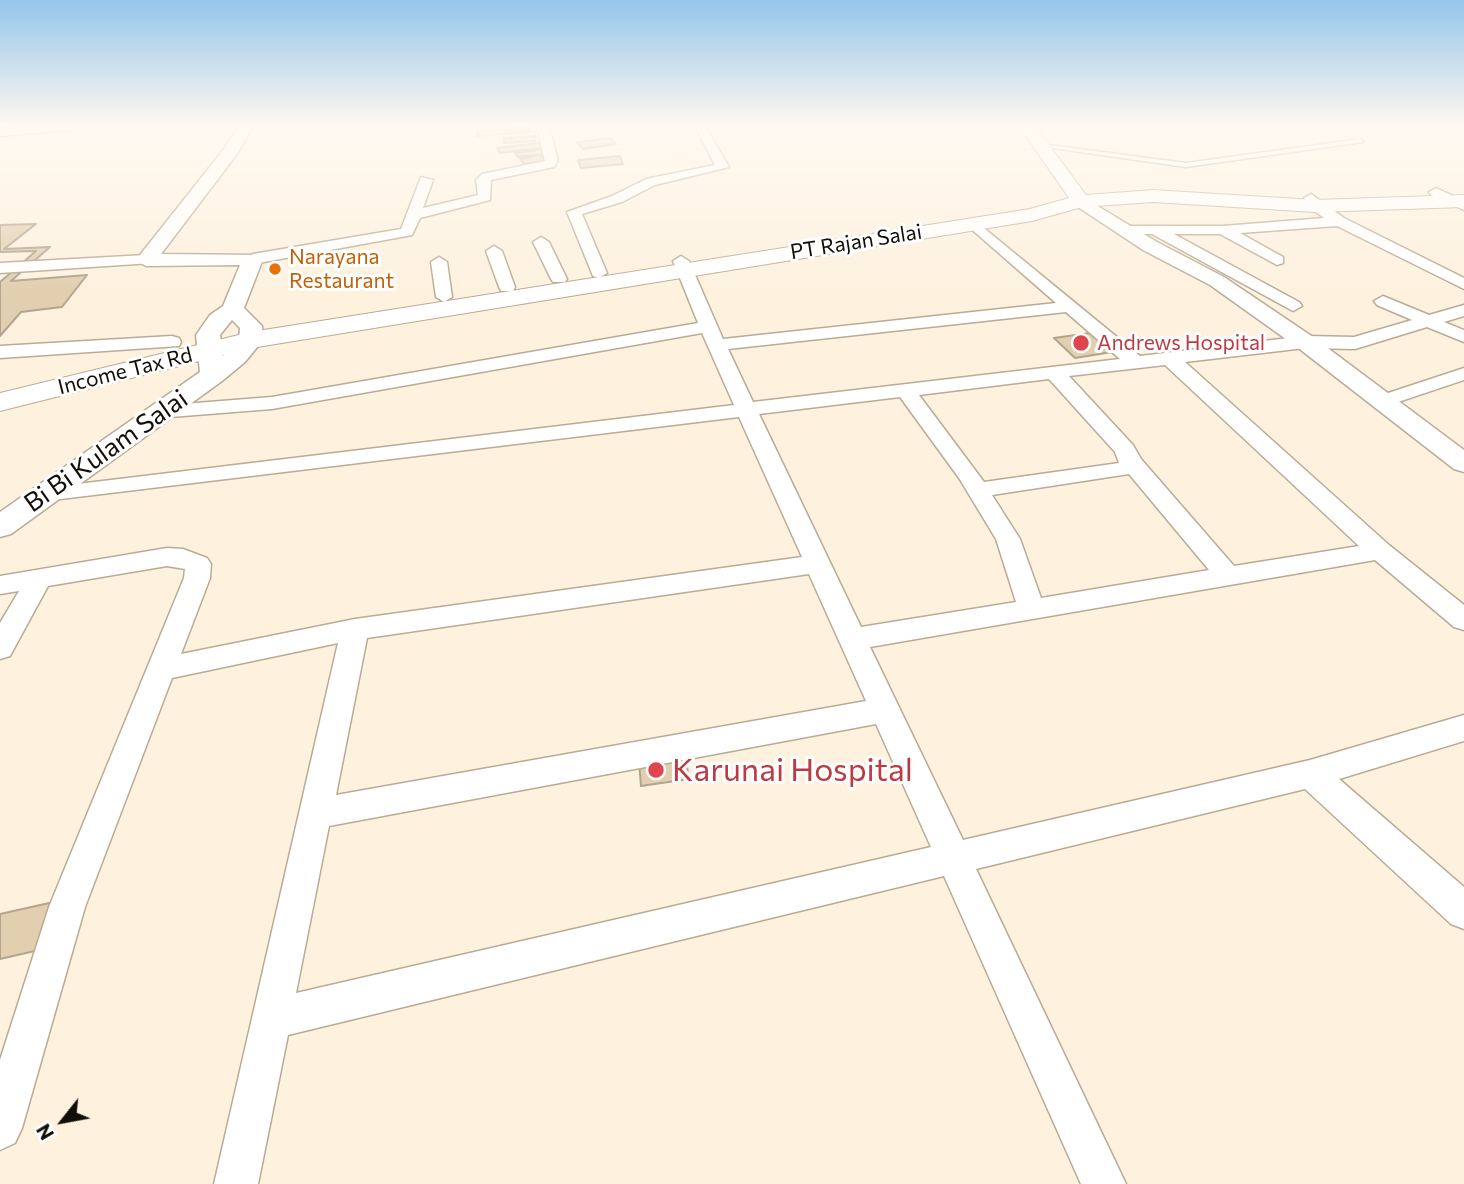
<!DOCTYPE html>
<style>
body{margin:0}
#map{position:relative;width:1464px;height:1184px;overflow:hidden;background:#fef2df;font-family:Commissioner,sans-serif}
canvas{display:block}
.north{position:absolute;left:28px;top:1086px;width:70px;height:70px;-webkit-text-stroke:5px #fff;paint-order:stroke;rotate:239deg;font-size:19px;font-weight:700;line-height:28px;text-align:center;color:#120d06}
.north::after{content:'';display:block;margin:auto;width:24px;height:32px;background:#120d06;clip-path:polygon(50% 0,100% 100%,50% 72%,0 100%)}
</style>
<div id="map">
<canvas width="1464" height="1184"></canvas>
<div class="north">N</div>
</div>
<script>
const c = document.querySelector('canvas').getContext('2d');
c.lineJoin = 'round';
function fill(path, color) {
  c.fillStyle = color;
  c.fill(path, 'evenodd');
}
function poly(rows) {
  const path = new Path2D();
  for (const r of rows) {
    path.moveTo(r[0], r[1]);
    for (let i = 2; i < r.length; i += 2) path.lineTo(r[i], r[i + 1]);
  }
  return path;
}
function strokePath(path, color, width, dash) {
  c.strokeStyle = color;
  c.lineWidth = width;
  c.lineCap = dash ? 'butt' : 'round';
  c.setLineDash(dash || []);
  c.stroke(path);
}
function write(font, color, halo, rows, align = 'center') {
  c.font = font + ' Commissioner,sans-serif';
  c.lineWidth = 6;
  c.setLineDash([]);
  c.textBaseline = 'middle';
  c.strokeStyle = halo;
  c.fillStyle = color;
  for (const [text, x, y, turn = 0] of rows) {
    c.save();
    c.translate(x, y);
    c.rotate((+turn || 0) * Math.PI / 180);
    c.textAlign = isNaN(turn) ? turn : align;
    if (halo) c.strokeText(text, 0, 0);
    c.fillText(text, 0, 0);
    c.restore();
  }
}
const building = poly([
 [528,127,529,132,477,136,477,131,528,127],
 [535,136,536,141,504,143,504,138,535,136],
 [610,138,616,144,583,149,577,142,610,138],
 [539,143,543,148,500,153,497,148,539,143],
 [543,149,547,154,518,157,515,153,543,149],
 [541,155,546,161,524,164,520,159,541,155],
 [620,156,623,164,581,168,578,160,620,156],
 [36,224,4,249,50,247,11,281,87,275,62,307,21,312,0,336,0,282,36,251,0,252,0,225,36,224],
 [1090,333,1112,352,1075,358,1054,338,1090,333],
 [685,755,689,779,641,786,639,762,685,755],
 [67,899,52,947,0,959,0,914,67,899]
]);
fill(building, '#e2cfb0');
strokePath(building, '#b2a48e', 2);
const service = poly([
 [1361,139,1363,142,1186,167,1038,146,1041,144,1186,163,1361,139]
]);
const minor = poly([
 [39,126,85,126,79,129,0,136,0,128,39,126],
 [537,126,549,126,558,160,554,167,491,180,490,200,420,218,412,235,407,236,253,264,245,259,253,254,401,229,421,177,433,180,423,208,478,195,476,180,482,174,545,161,537,126],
 [695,126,705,126,729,167,655,185,622,202,582,214,607,273,599,278,593,276,567,212,612,196,646,179,715,165,695,126],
 [1436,188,1464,201,1464,210,1431,195,1429,192,1436,188],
 [1311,194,1344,218,1464,278,1464,289,1337,226,1240,233,1283,257,1283,263,1277,265,1220,234,1174,234,1299,302,1302,306,1293,311,1152,234,1123,234,1116,230,1123,226,1223,226,1324,218,1308,206,1304,198,1311,194],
 [974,220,1140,356,1305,336,1354,337,1412,320,1377,305,1374,301,1383,296,1429,315,1464,305,1464,316,1444,322,1464,330,1464,342,1427,327,1355,349,1305,348,1185,362,1389,545,1464,605,1464,630,1454,627,1375,560,870,647,963,840,1310,760,1464,715,1464,741,1339,779,1464,887,1464,929,1451,924,1305,789,976,869,1126,1184,1081,1184,944,876,288,1035,258,1184,214,1184,338,643,172,678,85,907,22,1128,15,1143,0,1150,0,1060,49,907,184,578,185,569,167,566,48,586,10,656,0,659,0,623,19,591,0,594,0,576,167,548,183,549,207,558,211,564,210,578,181,654,355,619,802,557,739,417,44,501,36,499,32,494,36,489,734,405,702,333,272,409,158,418,148,412,158,406,272,397,698,323,673,261,681,256,689,261,723,339,1056,303,969,227,969,221,974,220],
 [1066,312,1120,359,753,402,728,349,1066,312],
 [1165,365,1359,546,1234,566,1141,459,1133,445,1069,376,1165,365],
 [1049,379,1115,452,1119,463,984,482,919,395,1049,379],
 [900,397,959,478,996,539,1016,602,861,627,759,414,900,397],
 [1129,474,1209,570,1041,598,1020,539,992,495,1129,474],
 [809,574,866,701,336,795,367,638,809,574],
 [876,724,931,847,296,993,329,826,876,724],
 [541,237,549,242,567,279,565,282,553,282,551,279,533,242,541,237],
 [494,246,502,251,515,287,513,291,501,291,499,287,486,251,494,246],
 [146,255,154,260,152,263,0,273,0,263,146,255],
 [439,257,447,262,452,297,444,302,436,297,431,262,439,257],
 [172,336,179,338,181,342,179,346,0,358,0,346,172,336],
 [1464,368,1464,380,1383,407,1373,401,1376,397,1464,368]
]);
const tertiary = poly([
 [239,126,253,126,237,154,161,254,260,255,263,259,244,308,262,326,263,340,245,362,222,381,11,534,0,537,0,512,200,372,196,335,210,315,223,306,240,265,146,266,136,260,224,149,239,126],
 [232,320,240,328,239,339,223,356,220,335,232,320],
 [1081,196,1157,242,1224,277,1313,337,1464,450,1464,472,1454,469,1297,347,1210,285,1143,250,1075,205,1072,201,1081,196]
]);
const secondary = poly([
 [1019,126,1035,126,1086,195,1153,190,1315,200,1464,195,1464,207,1315,212,1153,202,1082,207,1032,221,251,348,0,411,0,393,251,332,1030,209,1069,198,1019,126]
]);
strokePath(service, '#b9ab95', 3);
strokePath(minor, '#b9ab95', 3);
strokePath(tertiary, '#b9ab95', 3);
strokePath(secondary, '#b9ab95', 2);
fill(service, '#fff');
fill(minor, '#fff');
fill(tertiary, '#fff');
fill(secondary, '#fff');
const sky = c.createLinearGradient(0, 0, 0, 291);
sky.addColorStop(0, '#95c6eb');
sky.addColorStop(0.43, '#fff9f1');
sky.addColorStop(1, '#fff9f100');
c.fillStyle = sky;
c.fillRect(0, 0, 1464, 291);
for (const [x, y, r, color] of [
 [275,269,7,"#e8710a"],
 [1081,343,9,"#e0444e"],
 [656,770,9,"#e0444e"]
]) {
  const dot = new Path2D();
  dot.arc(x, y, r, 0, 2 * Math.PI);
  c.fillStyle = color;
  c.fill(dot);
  strokePath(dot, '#fff', 2.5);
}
write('21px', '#120d06', '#fff', [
 ["PT Rajan Salai",856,242,-9],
 ["Income Tax Rd",125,371,-14]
]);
write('21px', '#c56008', '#fff', [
 ["Narayana",289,257],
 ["Restaurant",289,281]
], 'left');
write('21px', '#be3a42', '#fff', [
 ["Andrews Hospital",1097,343]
], 'left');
write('26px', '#120d06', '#fff', [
 ["Bi Bi Kulam Salai",106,451,-35]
]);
write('32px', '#be3a42', '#fff', [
 ["Karunai Hospital",672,770]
], 'left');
</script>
